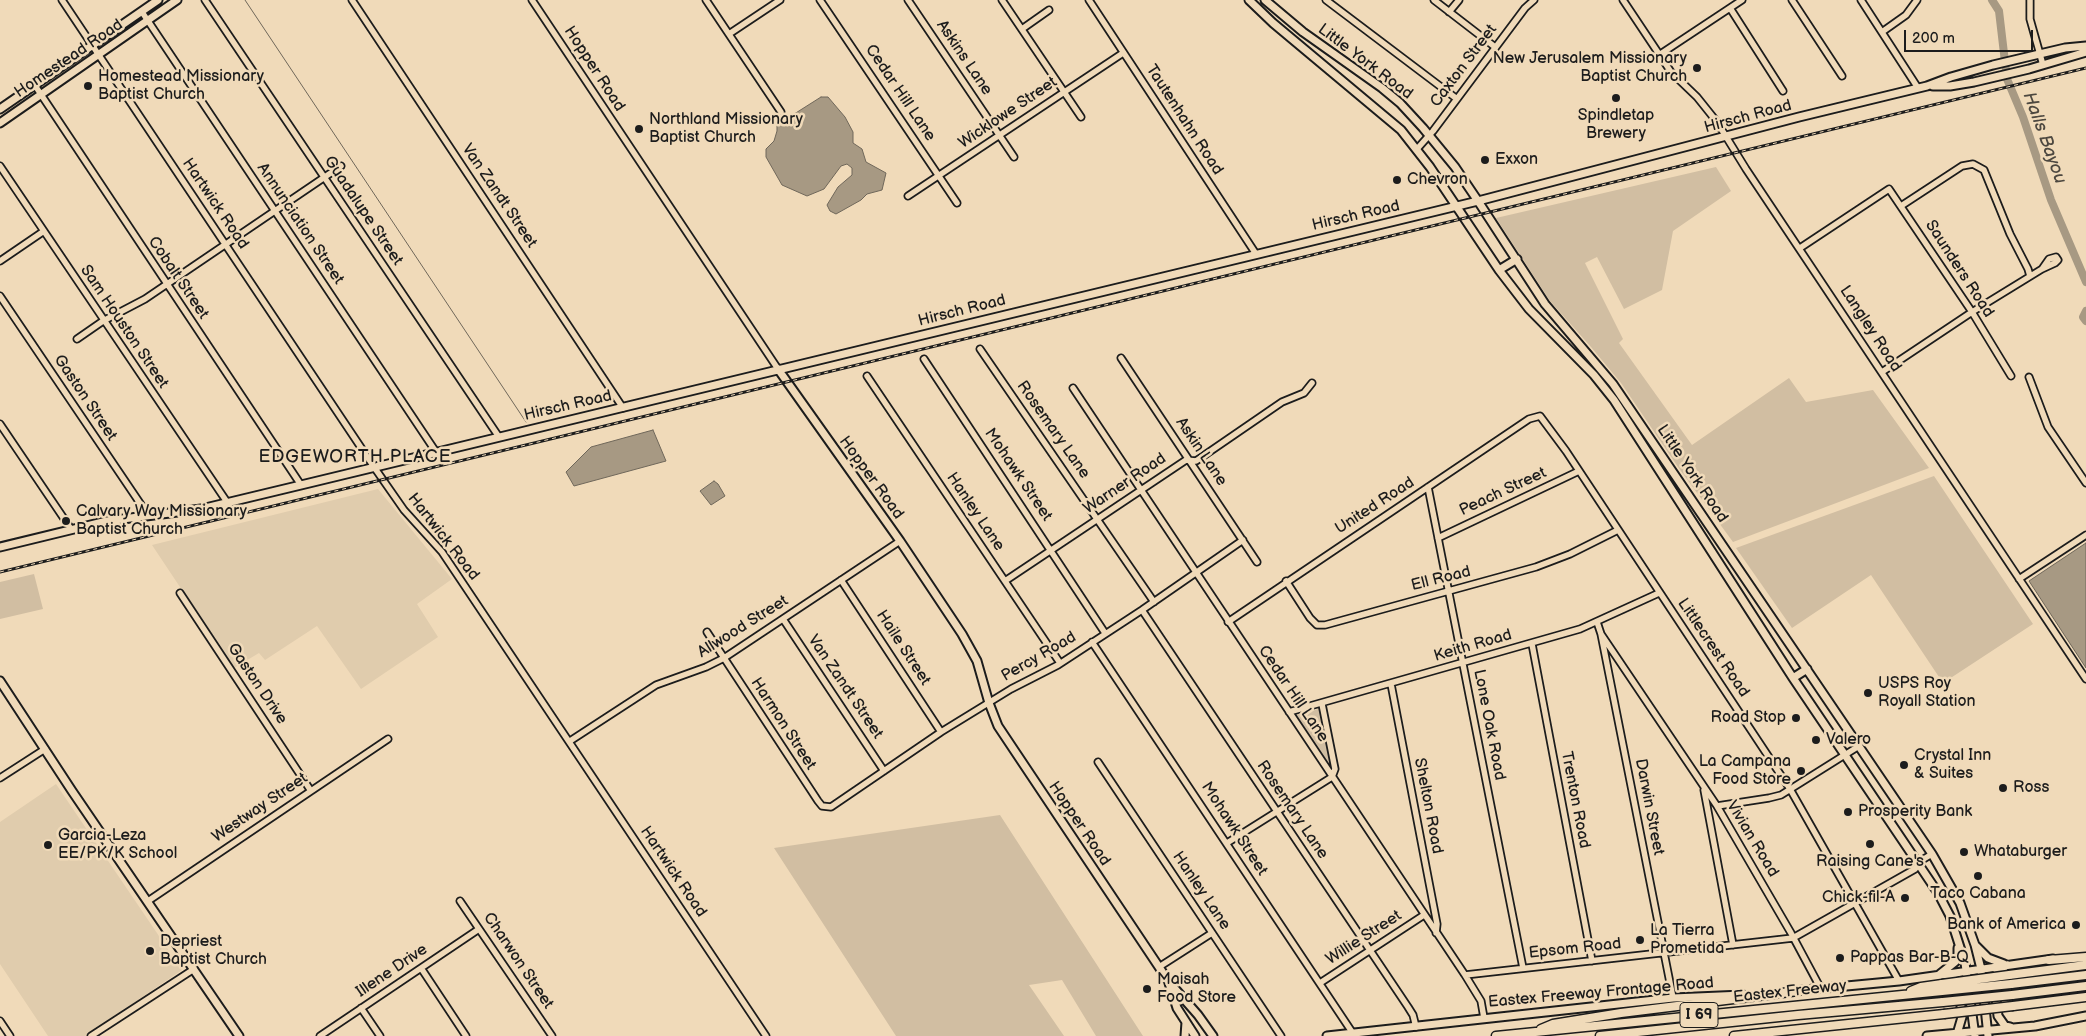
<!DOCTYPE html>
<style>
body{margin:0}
#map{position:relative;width:2086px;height:1036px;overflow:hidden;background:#f0dab9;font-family:"Balsamiq Sans",sans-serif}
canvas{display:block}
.scale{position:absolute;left:1904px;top:30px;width:129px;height:22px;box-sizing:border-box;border:2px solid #1c1c1c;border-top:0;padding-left:6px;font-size:15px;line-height:18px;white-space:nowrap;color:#1c1c1c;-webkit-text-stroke:4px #f0dab9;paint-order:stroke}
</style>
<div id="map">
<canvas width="2086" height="1036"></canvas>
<div class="scale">200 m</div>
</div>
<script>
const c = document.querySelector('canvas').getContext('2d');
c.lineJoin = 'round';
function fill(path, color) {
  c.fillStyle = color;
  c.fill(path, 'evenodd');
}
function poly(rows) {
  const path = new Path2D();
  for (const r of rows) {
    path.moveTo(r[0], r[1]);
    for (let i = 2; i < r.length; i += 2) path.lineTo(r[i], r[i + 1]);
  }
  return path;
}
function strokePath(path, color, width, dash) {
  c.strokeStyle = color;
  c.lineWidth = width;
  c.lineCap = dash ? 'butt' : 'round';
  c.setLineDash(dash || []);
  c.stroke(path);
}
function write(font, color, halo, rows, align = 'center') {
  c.font = font + ' "Balsamiq Sans",sans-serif';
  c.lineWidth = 5;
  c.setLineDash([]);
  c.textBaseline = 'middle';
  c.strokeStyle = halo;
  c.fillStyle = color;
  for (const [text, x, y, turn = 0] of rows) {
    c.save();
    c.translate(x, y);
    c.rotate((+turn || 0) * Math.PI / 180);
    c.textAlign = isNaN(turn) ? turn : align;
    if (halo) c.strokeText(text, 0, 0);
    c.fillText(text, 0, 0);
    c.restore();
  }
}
fill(poly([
 [378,489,452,579,417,604,438,637,361,689,317,626,265,660,259,653,234,668,152,545],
 [56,784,182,970,85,1036,48,1036,0,964,0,822]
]), '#e0ccad');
fill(poly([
 [1716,167,1731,191,1673,231,1662,290,1624,309,1597,257,1585,263,1623,339,1619,343,1692,445,1789,378,1806,402,1873,390,1929,468,1733,542,1678,467,1621,383,1591,347,1550,301,1496,218],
 [1934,476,2033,624,1943,683,1871,575,1792,628,1736,548],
 [34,574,43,609,0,619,0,582],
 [1319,709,1331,768,1296,715],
 [1000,815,1143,1036,1096,1036,1062,980,1029,985,1064,1036,896,1036,774,848]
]), '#d1bea2');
const water = poly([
 [821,97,828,97,845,117,853,132,853,143,862,149,866,162,886,173,882,190,867,194,861,200,836,214,830,211,827,205,838,187,852,175,852,168,847,164,841,166,824,189,807,196,782,185,766,157,766,149,774,141,777,131,777,122,791,116,821,97],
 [653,430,666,461,574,486,566,472,591,447,653,430],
 [714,481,718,484,725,496,711,505,700,491,714,481],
 [2086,543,2086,668,2029,581,2086,543]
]);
fill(water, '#a79983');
strokePath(water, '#6f675a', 1);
strokePath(poly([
 [245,0,526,422]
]), '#6f675a', 1);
strokePath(poly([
 [1992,0,1999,11,2007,79,2023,117,2051,200,2086,282],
 [2086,311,2083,317,2086,321]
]), '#a79983', 8);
const minor = poly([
 [62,0,374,467,404,510,442,552,766,1036],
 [205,0,499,437],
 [352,0,623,408],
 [532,0,778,369],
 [706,0,781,112],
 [820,0,957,203],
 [908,0,1014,157],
 [1002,0,1081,117],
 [1089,0,1256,254],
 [1326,0,1457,99],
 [1434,0,1495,47],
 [1623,0,1671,72,1697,97,1717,122,1746,169,2086,679],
 [1792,0,1842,76],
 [1861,0,1918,88],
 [2030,0,2030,19,2043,65],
 [1730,8,1783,91],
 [142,12,436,452],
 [1449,12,1459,0],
 [1022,29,1049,10],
 [1882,32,1906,15,1917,0],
 [729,34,780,0],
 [1659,55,1742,0],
 [34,84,301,485],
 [1417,149,1433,131,1525,8,1534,0],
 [0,166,227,502],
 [908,196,1123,53],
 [1901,206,1962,166,1973,164,1984,170,2010,234,2028,269,2030,276],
 [1800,248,1889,189,1972,312,2011,376],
 [0,261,44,231],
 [0,296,148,515],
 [77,339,103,321,145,299,341,166],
 [980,349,1154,602],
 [1121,358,1257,562],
 [924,359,1105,633],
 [1882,372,1972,312,2042,269,2055,263,2058,260,2056,257,2049,259,2042,269],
 [867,376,1060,663],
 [2029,377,2048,427,2086,483],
 [1073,388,1465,975,1481,1001,1484,1018],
 [0,424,71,529],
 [1428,487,1523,968],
 [1438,538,1579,471],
 [2019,579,2086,535],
 [841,580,941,732],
 [1005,581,1186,460,1196,461,1282,402,1304,393,1312,383],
 [1286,581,1310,618,1317,625,1325,625,1536,567,1570,554,1618,530],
 [180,593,311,791],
 [1142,610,1408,1007,1413,1015,1416,1027],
 [783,619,884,771],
 [1228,622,1529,419,1540,416,1566,451,1790,789,1899,981],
 [1597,622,1601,634,1673,998],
 [707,632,818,801,822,806,831,807,941,732,1011,689,1058,665,1142,610,1243,540],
 [1601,634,1717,806,1791,933,1821,989],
 [1092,642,1352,1032],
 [1532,644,1592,961],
 [1391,684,1437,924,1436,933],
 [1322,704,1335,769,1332,777],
 [1289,712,1580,629,1659,593],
 [570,741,656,685,706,667,724,658,900,541],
 [1098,762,1281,1036],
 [0,778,45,749],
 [1704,790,1733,945],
 [1717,806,1769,798,1781,795,1859,746],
 [1227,843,1332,777],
 [148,901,388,739],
 [460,901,552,1036],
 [1159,967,1212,933],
 [421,968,466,1036],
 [1465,975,1793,938,1915,869,1922,860,1932,854],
 [1320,983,1424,915],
 [361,1008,380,1036],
 [0,1021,10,1036],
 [91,1036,194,969],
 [320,1036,479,929]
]);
const major = poly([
 [1249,0,1273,23,1401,130,1430,167,1499,270,1529,309,1594,375,1614,400,1793,678,1938,893,1950,916,1965,963,1975,1036],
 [1265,0,1303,32,1382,88,1400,103,1423,128,1455,167,1478,201,1545,304,1613,384,1932,854,1960,903,1975,945,1981,969,1988,1036],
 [1933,86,1950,86,1974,82,2029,69,2086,52],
 [0,109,158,0],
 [0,123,177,0],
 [1499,270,1517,259],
 [778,369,900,541,962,634,977,661,989,703,998,726,1008,741,1169,982,1198,1015,1213,1036],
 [0,547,107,521,201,509,301,485,1478,201,1799,117,1927,86,1951,77,1993,65,2065,48,2086,46],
 [1793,678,1807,669],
 [0,681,72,791,239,1036],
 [1976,946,1988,958,2004,964],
 [2007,965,1995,975,1995,991,1998,1016,2005,1026,2010,1027],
 [1940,974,1955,962,1958,956,1958,948],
 [1947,974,1955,979,1960,996,1962,1017,1957,1034],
 [1169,983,1177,1008,1195,1036],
 [1794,991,1899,981,2053,959],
 [1185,1036,1186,1022],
 [1327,1036,1673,998,1743,995],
 [1927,1036,2035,1026,2086,1016]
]);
const highway = poly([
 [2049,960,2086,957],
 [2009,975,2086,965],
 [2011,984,2086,975],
 [1911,991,1921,987,1942,984],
 [2012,995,2086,986],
 [2013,1006,2086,997],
 [1541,1029,1553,1024,1621,1013,1798,991],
 [1496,1036,1942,991],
 [1600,1036,1798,1015,1943,1002],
 [1734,1036,1944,1014]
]);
strokePath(minor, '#1c1c1c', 9);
strokePath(major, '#1c1c1c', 11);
strokePath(highway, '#1c1c1c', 11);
strokePath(minor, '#f0dab9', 5.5);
strokePath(major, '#f0dab9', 7);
strokePath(highway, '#f0dab9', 8);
const rail = poly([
 [0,572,2086,68]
]);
strokePath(rail, '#1c1c1c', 3);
strokePath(rail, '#f0dab9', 1, [4]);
const highwayBridge = poly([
 [1942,984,2009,975],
 [1942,991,2011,984],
 [1943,1002,2012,995],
 [1944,1014,2013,1006]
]);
strokePath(highwayBridge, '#1c1c1c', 11, []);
strokePath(highwayBridge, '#f0dab9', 8);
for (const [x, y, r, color] of [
 [1697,68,5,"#1c1c1c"],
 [88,86,5,"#1c1c1c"],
 [1616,98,5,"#1c1c1c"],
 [639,129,5,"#1c1c1c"],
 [1485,160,5,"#1c1c1c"],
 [1397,180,5,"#1c1c1c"],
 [66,521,5,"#1c1c1c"],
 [1868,693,5,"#1c1c1c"],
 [1796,718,5,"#1c1c1c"],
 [1816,740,5,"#1c1c1c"],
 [1904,765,5,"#1c1c1c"],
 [1801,771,5,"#1c1c1c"],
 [2003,788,5,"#1c1c1c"],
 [1848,812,5,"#1c1c1c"],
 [1870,844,5,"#1c1c1c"],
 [48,845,5,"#1c1c1c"],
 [1964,852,5,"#1c1c1c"],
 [1978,876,5,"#1c1c1c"],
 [1905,898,5,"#1c1c1c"],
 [2076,925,5,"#1c1c1c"],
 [1640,940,5,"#1c1c1c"],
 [150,951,5,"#1c1c1c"],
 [1840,958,5,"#1c1c1c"],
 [1147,989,5,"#1c1c1c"]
]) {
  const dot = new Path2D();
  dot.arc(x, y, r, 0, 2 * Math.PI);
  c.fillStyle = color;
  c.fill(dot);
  strokePath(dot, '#f0dab9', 2);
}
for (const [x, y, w] of [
 [1699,1015,38]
]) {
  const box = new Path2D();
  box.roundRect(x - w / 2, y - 12.5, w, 25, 4);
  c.fillStyle = '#f0dab9';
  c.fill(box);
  strokePath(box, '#1c1c1c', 1);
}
write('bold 15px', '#1c1c1c', null, [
 ["I 69",1699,1015]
]);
write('16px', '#1c1c1c', '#f0dab9', [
 ["Askins Lane",964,58,56],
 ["Homestead Road",69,59,-34],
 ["Little York Road",1365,62,37],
 ["Caxton Street",1464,66,-53],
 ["Hopper Road",594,69,57],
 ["Cedar Hill Lane",900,93,56],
 ["Wicklowe Street",1008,113,-34],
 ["Hirsch Road",1748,117,-15],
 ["Tautenhahn Road",1184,120,57],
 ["Van Zandt Street",499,196,56],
 ["Hartwick Road",215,204,56],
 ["Guadalupe Street",363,211,56],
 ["Hirsch Road",1356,216,-13],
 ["Annunciation Street",300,224,56],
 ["Saunders Road",1959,269,57],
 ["Cobalt Street",178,278,56],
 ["Hirsch Road",962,311,-14],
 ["Sam Houston Street",124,327,56],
 ["Langley Road",1870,329,57],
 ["Gaston Street",85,398,56],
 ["Hirsch Road",568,406,-13],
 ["Rosemary Lane",1053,430,55],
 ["Askin Lane",1201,452,56],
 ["Little York Road",1692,474,56],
 ["Mohawk Street",1018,475,56],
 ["Hopper Road",871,478,54],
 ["Warner Road",1125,484,-34],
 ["Peach Street",1503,492,-25],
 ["United Road",1375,506,-33],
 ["Hanley Lane",975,512,56],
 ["Hartwick Road",443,537,52],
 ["Ell Road",1441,579,-14],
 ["Allwood Street",743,627,-32],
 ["Keith Road",1473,646,-16],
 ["Haile Street",903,648,57],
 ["Littlecrest Road",1713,648,56],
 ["Percy Road",1039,657,-30],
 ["Gaston Drive",257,684,56],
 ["Van Zandt Street",845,687,56],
 ["Cedar Hill Lane",1293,694,56],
 ["Harmon Street",783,724,57],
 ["Lone Oak Road",1489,725,79],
 ["Trenton Road",1575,800,79],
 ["Shelton Road",1428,806,79],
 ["Darwin Street",1649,807,79],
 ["Westway Street",260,808,-34],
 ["Rosemary Lane",1292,810,56],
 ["Hopper Road",1079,824,56],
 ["Mohawk Street",1234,829,57],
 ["Vivian Road",1752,839,59],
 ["Hartwick Road",673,872,56],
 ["Hanley Lane",1201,891,56],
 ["Willie Street",1364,938,-33],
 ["Epsom Road",1575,949,-6],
 ["Charwon Street",518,961,56],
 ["Illene Drive",392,971,-34],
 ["Eastex Freeway",1790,992,-6],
 ["Eastex Freeway Frontage Road",1601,993,-5]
]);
write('16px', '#1c1c1c', '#f0dab9', [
 ["New Jerusalem Missionary",1687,59,"right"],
 ["Baptist Church",1687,77,"right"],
 ["Homestead Missionary",98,77],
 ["Baptist Church",98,95],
 ["Spindletap",1616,116,"center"],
 ["Brewery",1616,134,"center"],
 ["Northland Missionary",649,120],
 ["Baptist Church",649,138],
 ["Exxon",1495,160],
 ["Chevron",1407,180],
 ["Calvary Way Missionary",76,512],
 ["Baptist Church",76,530],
 ["USPS Roy",1878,684],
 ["Royall Station",1878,702],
 ["Road Stop",1786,718,"right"],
 ["Valero",1826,740],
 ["Crystal Inn",1914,756],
 ["& Suites",1914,774],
 ["La Campana",1791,762,"right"],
 ["Food Store",1791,780,"right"],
 ["Ross",2013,788],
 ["Prosperity Bank",1858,812],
 ["Garcia-Leza",58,836],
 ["EE/PK/K School",58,854],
 ["Whataburger",1974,852],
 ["Raising Cane's",1870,862,"center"],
 ["Taco Cabana",1978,894,"center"],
 ["Chick-fil-A",1895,898,"right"],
 ["Bank of America",2066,925,"right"],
 ["La Tierra",1650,931],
 ["Prometida",1650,949],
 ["Depriest",160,942],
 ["Baptist Church",160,960],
 ["Pappas Bar-B-Q",1850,958],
 ["Maisah",1157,980],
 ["Food Store",1157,998]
], 'left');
write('italic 18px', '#4d4840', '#f0dab9', [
 ["Halls Bayou",2044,138,70]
]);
c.letterSpacing = '1px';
write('18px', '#1c1c1c', '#f0dab9', [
 ["EDGEWORTH PLACE",355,457]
]);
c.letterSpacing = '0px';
</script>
